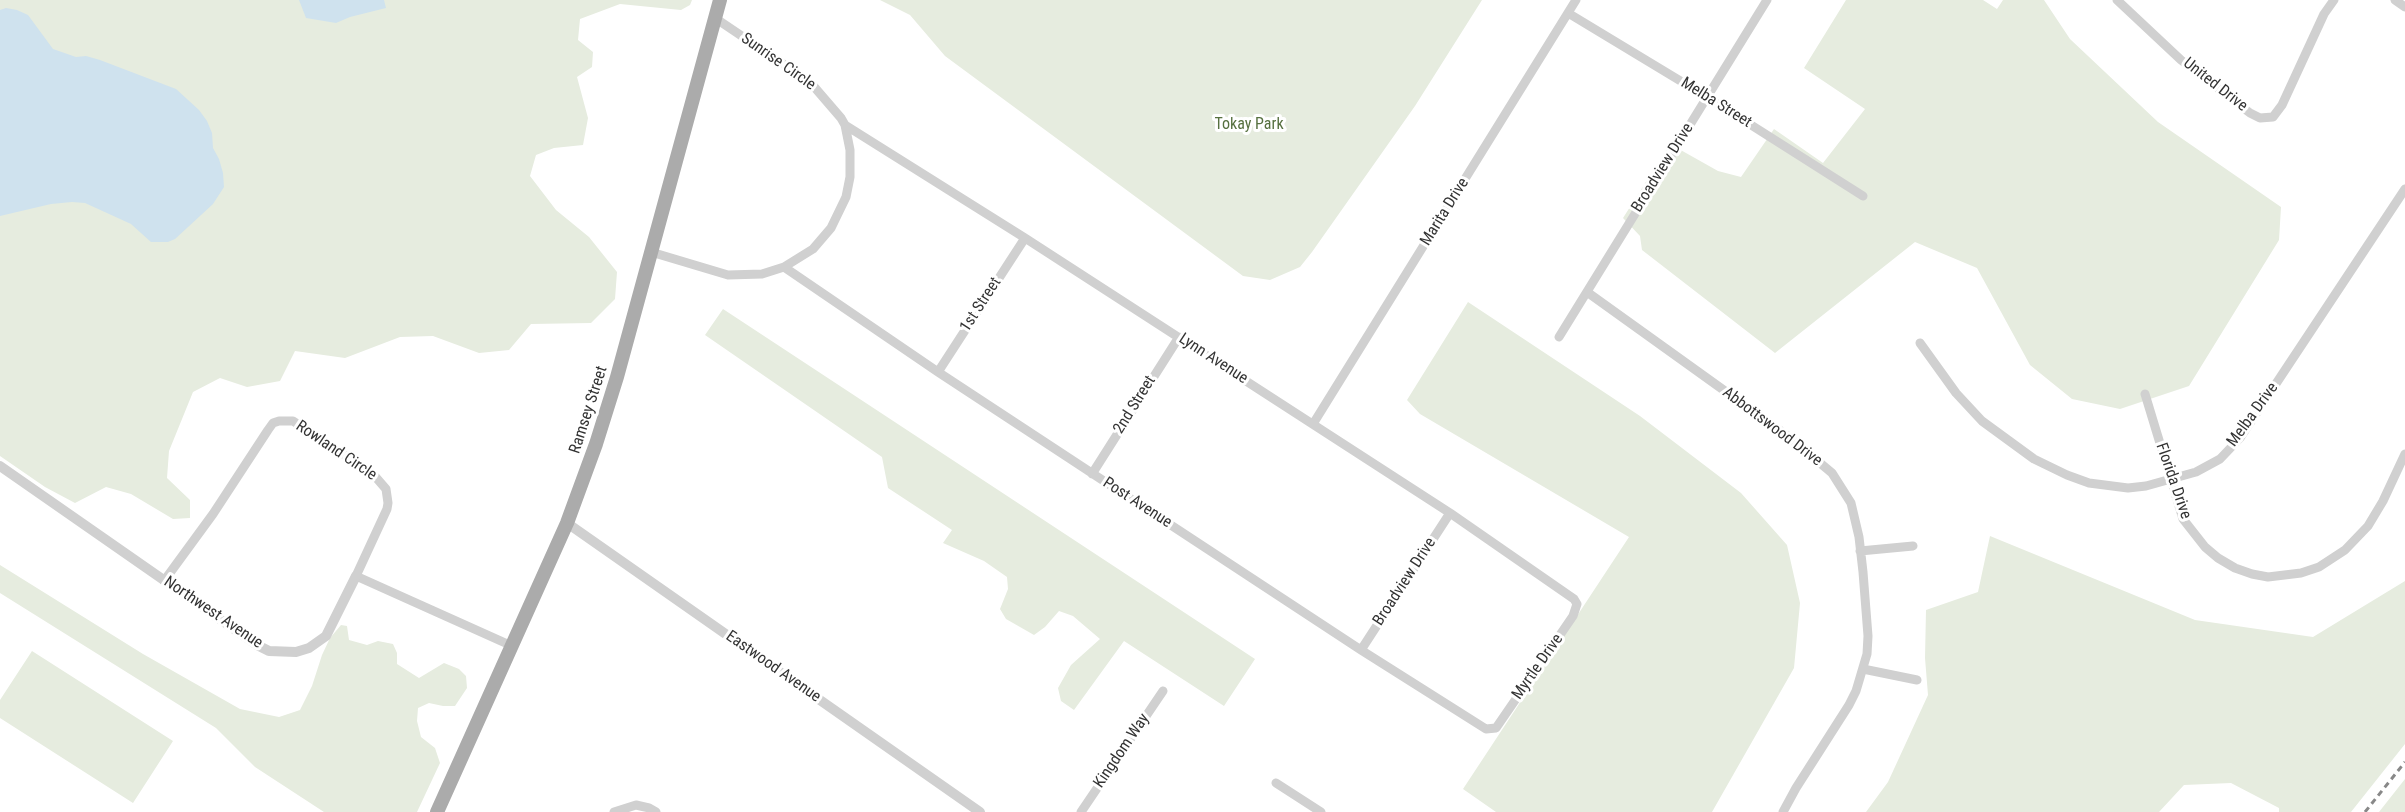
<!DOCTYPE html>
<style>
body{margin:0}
canvas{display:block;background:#fff}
</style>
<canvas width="2405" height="812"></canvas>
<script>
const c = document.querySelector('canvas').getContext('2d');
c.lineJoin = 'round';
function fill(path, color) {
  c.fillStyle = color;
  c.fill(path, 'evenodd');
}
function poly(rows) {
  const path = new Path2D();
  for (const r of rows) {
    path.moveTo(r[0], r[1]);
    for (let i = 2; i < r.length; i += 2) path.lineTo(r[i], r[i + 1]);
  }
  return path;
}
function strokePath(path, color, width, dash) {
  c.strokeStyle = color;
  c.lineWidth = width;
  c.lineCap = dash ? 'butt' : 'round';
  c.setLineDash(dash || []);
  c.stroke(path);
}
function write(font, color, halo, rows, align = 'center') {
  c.font = font + ' "Roboto Condensed",sans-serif';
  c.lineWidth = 6;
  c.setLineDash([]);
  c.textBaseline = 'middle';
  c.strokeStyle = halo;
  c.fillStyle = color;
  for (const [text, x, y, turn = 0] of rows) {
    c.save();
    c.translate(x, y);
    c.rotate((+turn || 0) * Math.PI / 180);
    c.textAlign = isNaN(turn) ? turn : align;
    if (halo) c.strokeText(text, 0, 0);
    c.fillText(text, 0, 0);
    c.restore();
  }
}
fill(poly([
 [0,0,692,0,690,5,681,10,620,4,580,19,578,40,593,52,592,67,577,77,588,118,583,145,554,148,536,155,530,176,556,210,589,237,617,272,615,299,591,323,531,324,509,350,479,353,433,336,400,337,345,358,295,351,280,381,247,387,220,378,193,392,169,451,167,478,190,500,190,518,173,519,131,494,106,487,75,503,45,487,0,456],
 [880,0,1482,0,1415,106,1312,252,1300,267,1270,280,1243,276,945,56,910,15],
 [1846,0,1983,0,1997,9,2003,0,2044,0,2070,39,2158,122,2281,207,2279,240,2189,386,2120,409,2072,399,2030,365,1977,268,1915,242,1775,353,1642,250,1640,236,1623,218,1670,144,1718,171,1741,177,1774,129,1823,163,1865,109,1804,68],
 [1468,302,1640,416,1741,493,1787,545,1800,603,1794,668,1712,812,1496,812,1463,789,1629,537,1420,414,1407,400],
 [723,309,1255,659,1224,706,1124,641,1074,710,1061,701,1058,688,1071,665,1100,639,1073,616,1059,611,1045,627,1034,635,1006,619,1000,609,1008,589,1007,577,984,561,943,543,952,530,888,488,882,457,705,335],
 [1990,536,2195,620,2313,637,2405,581,2405,744,2351,812,2279,812,2279,808,2231,783,2184,785,2159,812,1866,812,1888,782,1928,695,1925,658,1926,610,1978,592],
 [0,565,143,654,240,709,279,717,300,710,312,686,322,655,330,638,341,625,347,626,349,640,367,645,378,641,393,644,397,653,397,664,419,678,444,663,459,669,466,676,467,688,455,706,443,706,429,703,418,708,417,721,421,737,435,748,440,763,417,812,324,812,255,767,216,728,0,593],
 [32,651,173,741,133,803,0,718,0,700],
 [2405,779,2405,812,2379,812]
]), '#e6ecdf');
fill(poly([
 [299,0,384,0,386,8,350,17,336,23,306,18],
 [6,8,17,10,28,15,53,49,76,57,86,56,100,60,176,89,199,110,207,121,212,133,213,148,219,159,223,173,224,187,213,204,175,239,168,242,151,242,131,224,85,203,72,202,51,204,0,216,0,10]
]), '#cfe2ee');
strokePath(poly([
 [2117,0,2181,60,2250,113,2260,118,2273,117,2282,105,2324,14,2334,0],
 [2395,0,2405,7],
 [1568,13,1707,97,1863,196],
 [651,252,728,275,762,274,784,267,813,249,831,228,846,197,850,177,850,150,845,125,841,118,810,82,715,18],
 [784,267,938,372,1361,650,1486,729,1496,728,1573,616,1577,604,1574,599,1450,513,1025,238,845,125],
 [1587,292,1789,437,1832,473,1851,503,1859,537,1863,572,1868,636,1867,654,1856,691,1849,705,1796,788,1783,812],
 [1559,337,1767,0],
 [1920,343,1956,393,1982,421,2034,459,2067,475,2089,483,2128,488,2146,486,2196,472,2220,459,2240,438,2405,189],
 [938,372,1025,238],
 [2145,394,2183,519,2205,547,2218,558,2235,568,2252,574,2268,577,2301,573,2319,567,2345,550,2368,526,2383,501,2405,454],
 [1313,424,1576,0],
 [1092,474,1179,337],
 [1860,551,1913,546],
 [164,581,213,514,268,430,273,423,279,421,293,421,373,474,386,489,388,503,387,509,356,576,512,646],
 [1361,650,1450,513],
 [1863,669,1917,680],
 [1276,783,1321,812],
 [614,812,636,805,649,808,656,812],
 [1081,812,1163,691]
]), '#d0d0d0', 9);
strokePath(poly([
 [0,466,257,645,269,651,296,652,309,648,326,636,356,576],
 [567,523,980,812]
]), '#d0d0d0', 10);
strokePath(poly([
 [437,812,567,523,596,444,617,377,720,0]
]), '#ababab', 14);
strokePath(poly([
 [2365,812,2405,762]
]), '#888', 3, [6, 4.5]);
write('16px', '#333', '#fff', [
 ["Sunrise Circle",778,62,35],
 ["United Drive",2215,85,38],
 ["Melba Street",1716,103,32],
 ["Broadview Drive",1663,168,-58],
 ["Marita Drive",1445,212,-58],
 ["1st Street",981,305,-57],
 ["Lynn Avenue",1213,359,33],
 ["2nd Street",1135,405,-58],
 ["Ramsey Street",589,410,-72],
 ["Melba Drive",2253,415,-54],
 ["Abbottswood Drive",1772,427,37],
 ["Rowland Circle",336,451,34],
 ["Florida Drive",2173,481,71],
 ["Post Avenue",1137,503,33],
 ["Broadview Drive",1405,582,-57],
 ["Northwest Avenue",213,613,34],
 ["Eastwood Avenue",773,667,35],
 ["Myrtle Drive",1538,667,-55],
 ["Kingdom Way",1122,751,-56]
]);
write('16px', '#56703f', '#fff', [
 ["Tokay Park",1249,125]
]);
</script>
